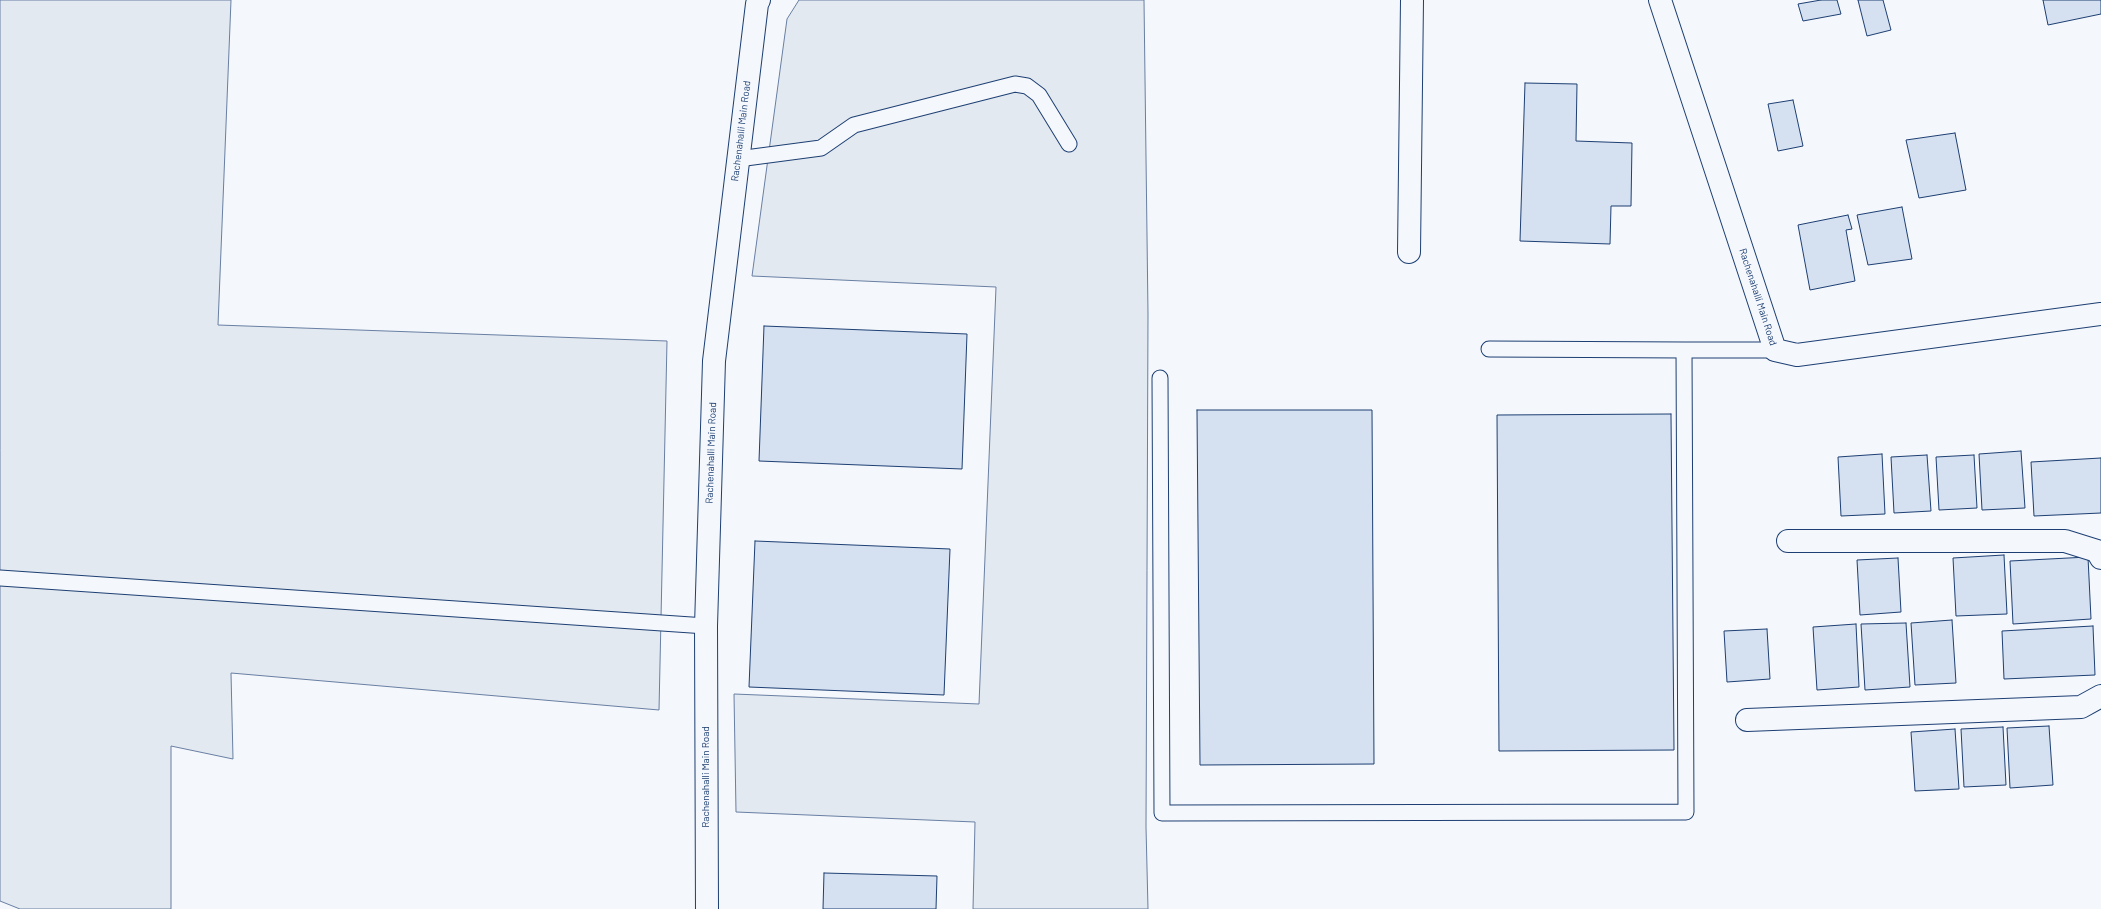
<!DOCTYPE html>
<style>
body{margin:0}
canvas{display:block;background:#f4f7fb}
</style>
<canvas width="2101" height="909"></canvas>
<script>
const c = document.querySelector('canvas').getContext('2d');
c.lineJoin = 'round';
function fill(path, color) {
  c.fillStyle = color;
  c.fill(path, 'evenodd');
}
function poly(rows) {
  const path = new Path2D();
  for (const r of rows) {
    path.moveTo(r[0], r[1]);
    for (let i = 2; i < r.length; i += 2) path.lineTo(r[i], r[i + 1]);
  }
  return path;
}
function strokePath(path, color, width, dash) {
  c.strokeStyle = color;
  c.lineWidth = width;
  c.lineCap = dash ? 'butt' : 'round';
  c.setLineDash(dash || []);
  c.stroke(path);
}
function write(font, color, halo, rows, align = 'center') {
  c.font = font + ' Barlow,sans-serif';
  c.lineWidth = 3;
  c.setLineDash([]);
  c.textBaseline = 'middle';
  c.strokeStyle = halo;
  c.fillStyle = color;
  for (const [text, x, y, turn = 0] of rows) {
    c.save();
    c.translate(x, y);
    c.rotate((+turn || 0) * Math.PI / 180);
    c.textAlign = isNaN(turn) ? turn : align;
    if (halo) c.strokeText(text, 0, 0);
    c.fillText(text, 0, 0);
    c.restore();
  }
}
const green = poly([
 [0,0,231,0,218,325,667,341,659,710,231,673,233,759,171,746,171,909,20,909,0,901,0,0],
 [799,0,1144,0,1148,314,1146,827,1148,909,973,909,975,822,736,812,734,694,979,704,996,287,752,276,787,19,799,0]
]);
fill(green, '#e3e9f0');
strokePath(green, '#687fa3', 1);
const building = poly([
 [1821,0,1837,0,1841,14,1803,21,1798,4,1821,0],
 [1858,0,1883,0,1891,30,1867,36,1858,0],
 [2043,0,2101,0,2101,14,2048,25,2043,0],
 [1525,83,1577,84,1576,141,1632,143,1631,206,1611,206,1610,244,1520,241,1525,83],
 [1793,100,1803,146,1778,151,1768,104,1793,100],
 [1955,133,1966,190,1919,198,1906,140,1955,133],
 [1902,207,1912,259,1868,265,1857,215,1902,207],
 [1848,215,1852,229,1846,230,1855,281,1810,290,1798,225,1848,215],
 [764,326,967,334,962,469,759,461,764,326],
 [1197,410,1372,410,1374,764,1200,765,1197,410],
 [1671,414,1674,750,1499,751,1497,415,1671,414],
 [2021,451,2025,508,1982,510,1979,454,2021,451],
 [1882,454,1885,514,1841,516,1838,457,1882,454],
 [1927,455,1931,511,1894,513,1891,457,1927,455],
 [1974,455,1977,508,1939,510,1936,457,1974,455],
 [2101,458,2101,513,2034,516,2031,462,2101,458],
 [755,541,950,549,944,695,749,687,755,541],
 [2004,555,2007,614,1956,616,1953,558,2004,555],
 [2088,557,2091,619,2013,624,2010,561,2088,557],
 [1898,558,1901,612,1860,615,1857,560,1898,558],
 [1952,620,1956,683,1915,685,1911,623,1952,620],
 [1906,623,1910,687,1865,690,1861,624,1906,623],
 [1856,624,1859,687,1817,690,1813,627,1856,624],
 [2093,626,2095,675,2004,679,2002,631,2093,626],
 [1767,629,1770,679,1727,682,1724,631,1767,629],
 [2049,726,2053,785,2010,788,2007,728,2049,726],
 [2003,727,2006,785,1964,787,1961,729,2003,727],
 [1955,729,1959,789,1915,791,1911,732,1955,729],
 [824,873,937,876,936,909,823,909,824,873]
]);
fill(building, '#d5e0f0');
strokePath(building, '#1d3f73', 1);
const lane = poly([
 [738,159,821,148,854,125,1015,84,1027,86,1039,95,1069,144],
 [1489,349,1684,350],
 [1160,378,1162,813,1686,812,1684,350,1775,350],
 [0,578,706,626]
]);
const street = poly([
 [1409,252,1412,0],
 [1788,541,2065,541,2097,551,2101,558],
 [1747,720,2081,707,2101,696]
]);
const secondary = poly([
 [1660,0,1775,350,1797,355,2101,314],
 [707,909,706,626,714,361,757,4,759,0]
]);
strokePath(lane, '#1d3f73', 17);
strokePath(street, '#1d3f73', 24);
strokePath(secondary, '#1d3f73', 24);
strokePath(lane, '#f4f7fb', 15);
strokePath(street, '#f4f7fb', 22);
strokePath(secondary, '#f4f7fb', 22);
write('10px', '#1d3f73', '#f4f7fb', [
 ["Rachenahalli Main Road",741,131,-83],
 ["Rachenahalli Main Road",1758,297,72],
 ["Rachenahalli Main Road",711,453,-88],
 ["Rachenahalli Main Road",706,777,-90]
]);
</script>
